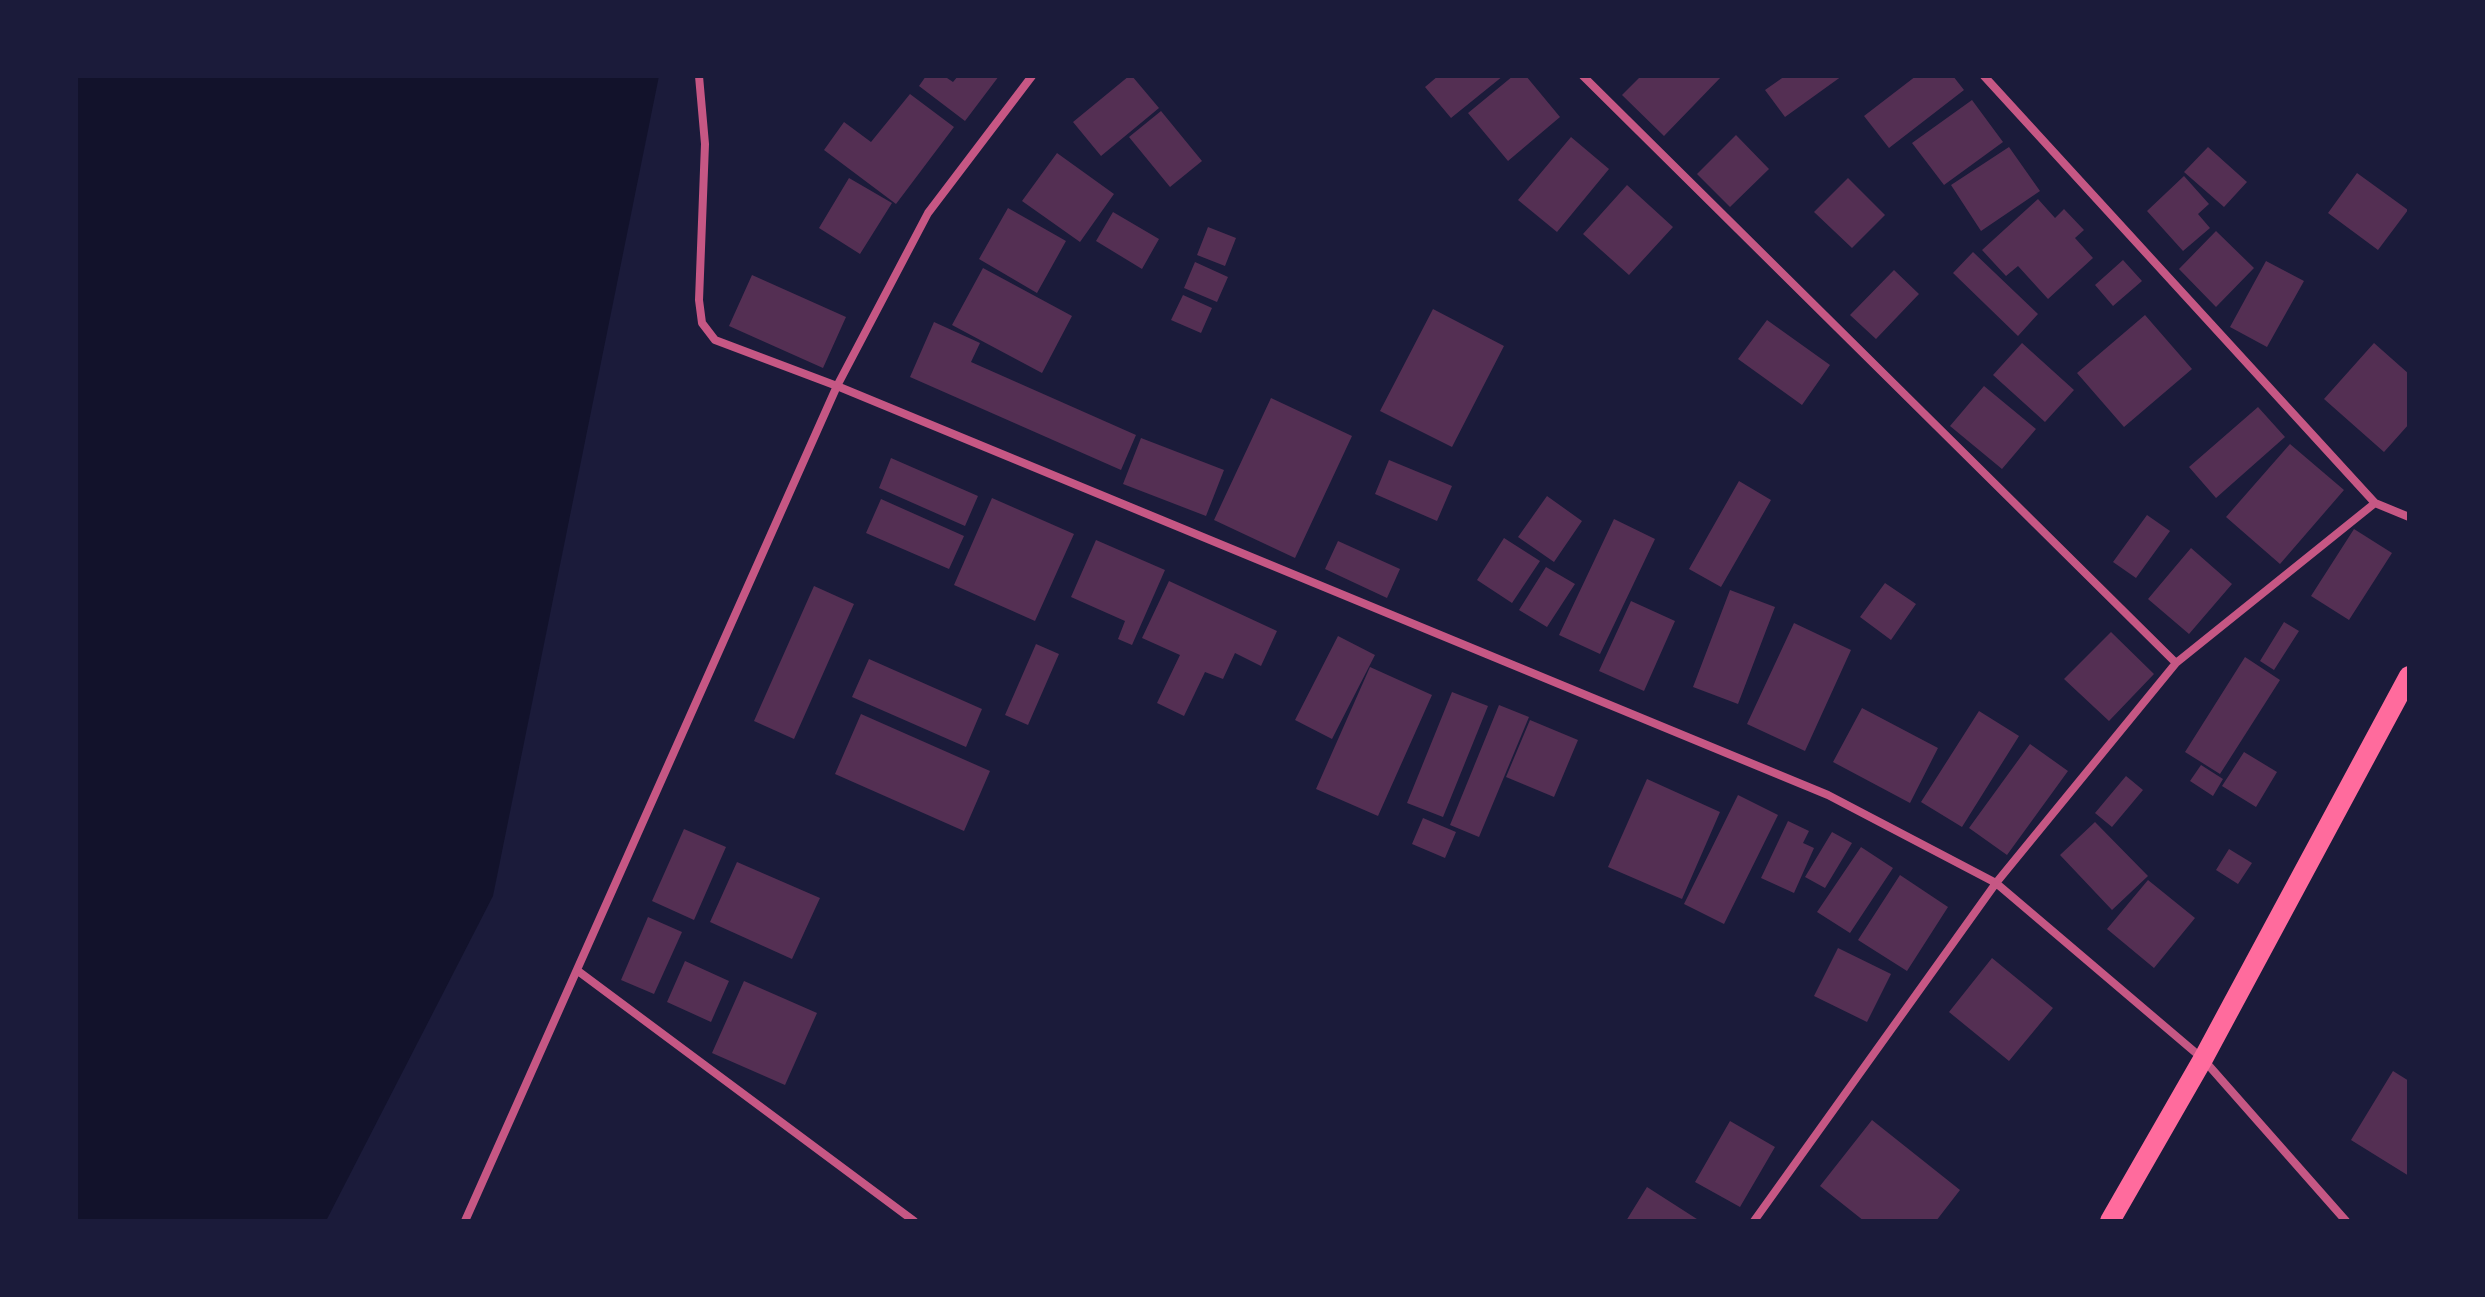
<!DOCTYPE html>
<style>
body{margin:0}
#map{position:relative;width:2485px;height:1297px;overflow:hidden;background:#1b1b3a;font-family:"Exo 2",sans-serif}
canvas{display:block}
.frame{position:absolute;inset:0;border:78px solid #1b1b3a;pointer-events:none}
</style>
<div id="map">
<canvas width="2485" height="1297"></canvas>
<div class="frame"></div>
</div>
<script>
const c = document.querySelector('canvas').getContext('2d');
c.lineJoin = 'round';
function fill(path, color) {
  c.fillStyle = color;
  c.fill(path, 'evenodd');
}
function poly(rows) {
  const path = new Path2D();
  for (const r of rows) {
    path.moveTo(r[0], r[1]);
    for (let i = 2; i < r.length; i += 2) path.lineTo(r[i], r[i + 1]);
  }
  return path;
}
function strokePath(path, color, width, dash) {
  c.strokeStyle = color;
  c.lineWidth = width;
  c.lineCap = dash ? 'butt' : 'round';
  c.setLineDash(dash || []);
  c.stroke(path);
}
fill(poly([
 [76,76,659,76,493,896,326,1221,76,1221]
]), '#12122b');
fill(poly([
 [926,76,944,76,953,82,958,76,999,76,965,121,919,86],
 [1129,76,1132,76,1159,108,1101,156,1073,122],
 [1438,76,1503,76,1451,118,1425,87],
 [1513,76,1526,76,1560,117,1508,161,1468,113],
 [1641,76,1722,76,1664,136,1622,95],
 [1785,76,1842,76,1785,117,1765,90],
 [1916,76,1953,76,1964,90,1889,148,1864,116],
 [910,94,954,127,896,204,824,150,844,122,871,142],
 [1972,100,2003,142,1944,185,1912,143],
 [1161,111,1202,161,1170,187,1129,137],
 [1736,135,1769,169,1730,207,1697,174],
 [1571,137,1609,169,1557,232,1518,200],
 [2009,147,2040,191,1981,231,1951,185],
 [2208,147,2247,182,2224,207,2184,172],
 [1057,153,1114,194,1080,242,1022,201],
 [2357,173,2408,210,2378,250,2328,213],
 [2184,176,2209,204,2198,214,2210,228,2183,251,2147,211],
 [849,178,892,203,860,254,819,228],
 [1848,178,1885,215,1852,248,1814,212],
 [1627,185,1673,227,1629,275,1583,234],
 [2038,199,2055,218,2064,209,2084,230,2075,238,2093,258,2048,299,2018,266,2006,276,1982,250],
 [1008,208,1066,241,1037,293,979,259],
 [1113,212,1159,239,1142,269,1096,241],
 [1208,227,1236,238,1225,266,1197,255],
 [2216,231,2254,268,2216,307,2179,269],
 [1973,252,2038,314,2018,336,1953,273],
 [2123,260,2142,281,2113,306,2095,285],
 [2266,261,2304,281,2267,347,2230,327],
 [1195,262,1228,277,1217,302,1184,288],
 [983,268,1072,316,1042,373,952,325],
 [1894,270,1919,294,1876,339,1850,315],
 [752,275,846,317,823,368,729,326],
 [1183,295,1212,308,1201,333,1171,320],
 [1433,309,1504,346,1452,447,1380,411],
 [2145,315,2192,369,2124,427,2077,373],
 [1767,320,1830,365,1802,405,1738,359],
 [934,322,980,343,971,362,1136,435,1121,470,910,377],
 [2022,343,2074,390,2045,422,1993,375],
 [2374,343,2409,374,2409,424,2384,452,2324,399],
 [1984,386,2036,429,2002,469,1950,426],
 [1271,398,1352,436,1295,558,1214,520],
 [2258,407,2285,437,2216,498,2189,467],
 [1141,438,1224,470,1206,516,1123,484],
 [2290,444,2344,490,2280,564,2226,517],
 [891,458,978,496,965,526,879,488],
 [1389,460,1452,486,1437,521,1375,494],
 [1739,481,1771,500,1721,587,1689,569],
 [1547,496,1582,521,1554,562,1518,537],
 [992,498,1074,534,1035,621,954,585],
 [881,499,964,536,949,569,866,533],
 [2147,515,2170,531,2136,578,2113,562],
 [1614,519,1655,539,1600,654,1559,635],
 [2354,529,2392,553,2349,620,2311,596],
 [1504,538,1540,561,1512,603,1477,580],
 [1096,540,1165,570,1132,645,1118,639,1125,621,1071,597],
 [1338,541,1400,569,1387,598,1325,569],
 [2191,548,2232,584,2189,634,2148,599],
 [1546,567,1575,584,1547,627,1519,610],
 [1169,581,1277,631,1261,666,1235,653,1223,679,1205,672,1184,716,1157,703,1180,655,1142,638],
 [1885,583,1916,604,1891,640,1860,617],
 [814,586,854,604,794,739,754,721],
 [1730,590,1775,607,1738,704,1693,687],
 [1631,601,1675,621,1644,691,1599,671],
 [2284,622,2299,631,2274,670,2260,661],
 [1794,623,1851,650,1805,751,1747,724],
 [2111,632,2154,674,2109,721,2064,679],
 [1338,636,1375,655,1332,739,1295,720],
 [1036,644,1059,654,1028,725,1005,715],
 [2245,657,2280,680,2220,774,2185,752],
 [869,659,982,709,966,747,852,697],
 [1370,667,1432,695,1378,816,1316,789],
 [1452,692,1488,706,1443,817,1407,803],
 [1499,705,1529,717,1479,837,1450,825],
 [1862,708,1938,748,1910,803,1833,762],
 [1979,711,2019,736,1962,827,1921,802],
 [861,714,990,771,964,831,835,774],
 [1530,720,1578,740,1554,797,1506,777],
 [2030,744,2068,771,2007,855,1969,828],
 [2244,752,2277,772,2256,807,2222,786],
 [2201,765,2223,779,2213,796,2190,781],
 [2126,776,2143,790,2112,827,2095,813],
 [1647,779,1720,812,1682,899,1608,867],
 [1738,795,1778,815,1724,924,1684,904],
 [1423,818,1456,832,1445,858,1412,844],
 [1788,821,1809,831,1803,843,1814,848,1794,893,1761,878],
 [2095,822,2148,876,2112,910,2060,855],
 [684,829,726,847,694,920,652,901],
 [1832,832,1852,843,1825,888,1805,877],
 [1861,847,1893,868,1850,933,1817,912],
 [2229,849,2252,863,2238,884,2216,870],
 [737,862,820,898,792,959,710,922],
 [1900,875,1948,907,1907,971,1858,940],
 [2148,880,2195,918,2154,968,2107,929],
 [648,917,682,932,654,994,621,980],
 [1838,948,1891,974,1867,1022,1814,996],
 [1992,958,2053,1008,2009,1061,1949,1012],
 [685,961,729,981,711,1022,667,1002],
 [744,981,817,1013,785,1085,712,1053],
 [2393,1071,2409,1081,2409,1176,2351,1140],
 [1872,1120,1960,1190,1936,1221,1864,1221,1820,1186],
 [1730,1121,1775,1147,1740,1207,1695,1182],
 [1647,1187,1700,1221,1626,1221]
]), '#542f53');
strokePath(poly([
 [699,76,705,144,699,300,702,323,715,340,837,386,1828,795,1996,883,2203,1059,2346,1221],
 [1583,76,2176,663],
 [1984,76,2375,503,2409,517],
 [578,971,914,1221],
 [465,1221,837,386,928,213,1032,76],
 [1754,1221,1996,883,2176,663,2375,503]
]), '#c65784', 8);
strokePath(poly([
 [2110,1221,2203,1059,2409,676]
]), '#ff6b9d', 20);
</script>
